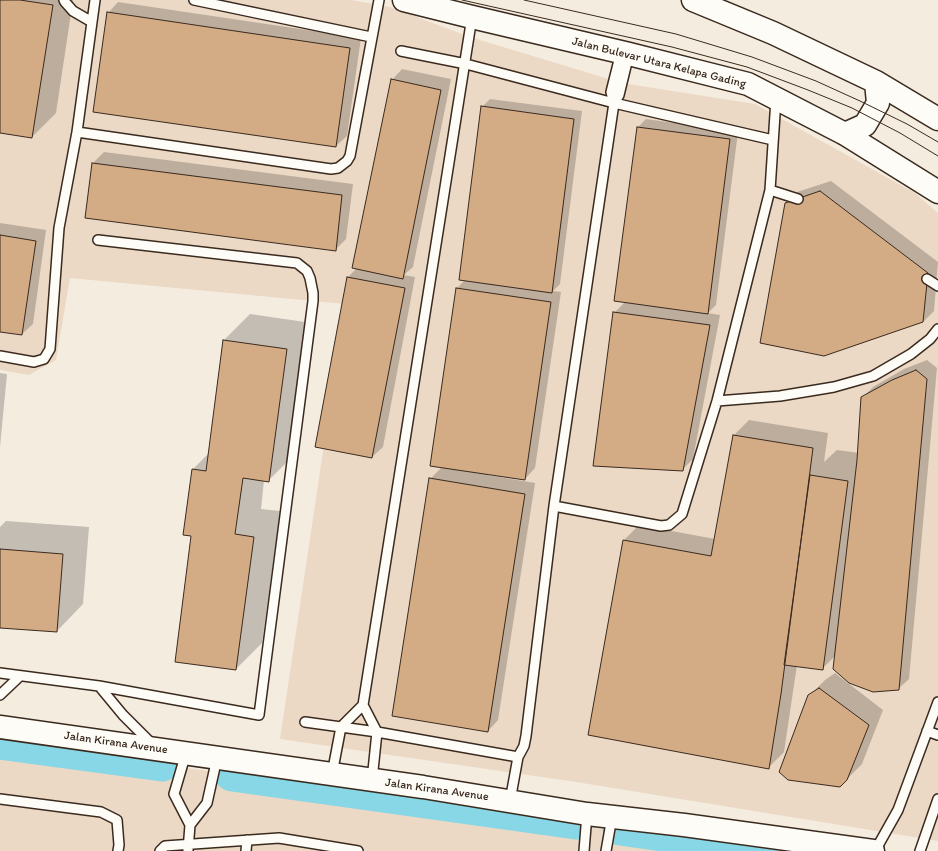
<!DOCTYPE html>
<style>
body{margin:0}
canvas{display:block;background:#f5ece0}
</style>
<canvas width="938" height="851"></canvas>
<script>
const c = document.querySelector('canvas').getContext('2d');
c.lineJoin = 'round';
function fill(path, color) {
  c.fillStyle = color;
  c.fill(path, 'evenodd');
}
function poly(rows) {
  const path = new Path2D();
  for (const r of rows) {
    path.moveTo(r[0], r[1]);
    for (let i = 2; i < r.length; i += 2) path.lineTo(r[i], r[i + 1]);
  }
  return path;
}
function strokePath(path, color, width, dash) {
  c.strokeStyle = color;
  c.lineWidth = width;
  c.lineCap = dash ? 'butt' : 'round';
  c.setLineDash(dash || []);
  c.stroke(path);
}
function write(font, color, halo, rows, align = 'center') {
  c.font = font + ' Itim,sans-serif';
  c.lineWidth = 3;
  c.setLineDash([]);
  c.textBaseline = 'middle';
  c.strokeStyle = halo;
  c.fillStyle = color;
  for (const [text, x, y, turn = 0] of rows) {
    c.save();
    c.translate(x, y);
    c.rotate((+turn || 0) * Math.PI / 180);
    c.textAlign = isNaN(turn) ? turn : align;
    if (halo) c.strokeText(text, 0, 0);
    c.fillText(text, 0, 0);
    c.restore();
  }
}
fill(poly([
 [0,0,351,0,390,7,470,37,622,83,755,104,915,193,938,213,938,841,576,782,280,739,345,304,70,278,56,360,29,375,0,370],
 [0,745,151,763,784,851,0,851]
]), '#ebd9c5');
fill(poly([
 [0,0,73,0,56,113,32,137,0,132],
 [118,2,361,38,347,136,336,146,108,13],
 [402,69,451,79,413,267,404,275,415,277,383,447,372,457,316,446,348,277,357,268,392,80],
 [490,99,582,111,560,284,553,291,561,292,535,468,525,479,487,474,487,475,535,483,498,720,488,731,430,479,442,467,457,288,465,280,482,107],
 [646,119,738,132,716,305,708,313,720,315,693,459,682,470,614,313,625,302,638,127],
 [104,152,353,184,346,239,335,250,86,218,93,163],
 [831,181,938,262,934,311,923,322,786,203,797,192],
 [0,223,46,230,33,324,22,334,0,331],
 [250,314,312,323,294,455,268,481,264,480,261,509,280,511,262,643,236,669,193,535,193,469,209,453,224,340],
 [927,360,937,368,909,679,898,689,835,656,822,669,797,665,784,752,769,767,624,540,639,525,715,539,734,435,749,420,828,433,824,462,837,450,859,453,862,398,873,387,904,369],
 [0,373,7,374,0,447],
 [6,521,89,527,83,604,57,631,0,627,0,527],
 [835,673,883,710,862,764,847,779,809,696,825,680]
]), '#0003');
strokePath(poly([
 [0,742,162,764],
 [232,774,576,822],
 [620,828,784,851]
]), '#88d7e6', 35);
const building = poly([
 [0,0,20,0,53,5,32,138,0,133,0,0],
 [107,12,350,48,336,147,93,112,107,12],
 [391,79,441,90,403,279,352,268,391,79],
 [481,106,574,119,552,293,459,280,481,106],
 [637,127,730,139,708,314,614,301,637,127],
 [92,163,342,195,336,251,85,218,92,163],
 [820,191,928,273,923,322,824,356,760,343,785,203,820,191],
 [0,235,36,241,22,335,0,332,0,235],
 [347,277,405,288,372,458,315,447,347,277],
 [456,288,551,302,525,480,430,466,456,288],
 [613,312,710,325,683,471,593,466,613,312],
 [223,340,287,349,269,482,243,478,235,534,254,537,236,670,175,662,191,536,183,535,192,469,206,471,223,340],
 [916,370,927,379,899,690,873,692,849,683,833,669,857,460,861,397,892,380,916,370],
 [733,435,813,448,781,694,769,769,588,735,623,540,711,556,733,435],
 [810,475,848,481,823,670,784,665,810,475],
 [429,478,525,494,488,732,392,716,429,478],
 [0,549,63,554,57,632,0,628,0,549],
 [819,688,869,725,847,780,840,787,788,780,779,772,808,695,819,688]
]);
fill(building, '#d3ac85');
strokePath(building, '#3b2a1e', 1);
const lane = poly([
 [64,0,65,2,73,11,92,22],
 [194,0,371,37],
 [401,51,466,64,614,103,773,140],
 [614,103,611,92,621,52],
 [77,132,331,169,338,168,347,161,350,156,379,0],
 [770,190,798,199],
 [927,279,938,286],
 [0,356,34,362,44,359,50,349,59,228,77,132,95,0],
 [717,401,780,396,834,387,873,376,911,354,930,339,938,329],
 [554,506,661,526,669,525,682,514,717,401,770,190,776,99],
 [0,673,99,686,259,715,313,301,313,293,310,278,307,271,297,263,98,240],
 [99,686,123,715,153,745],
 [0,695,20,676],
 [363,705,377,732,372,780],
 [305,722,377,732,518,757,524,746,526,736,554,506,614,103,619,95,629,54],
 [927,731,938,735],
 [186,753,174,794,190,825,188,850],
 [332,774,341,727,363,705,472,17],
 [0,799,101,812,117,820,119,845,118,851],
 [510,801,518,757],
 [190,825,207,803,217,758],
 [160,851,165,846,279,838,358,851],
 [246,851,247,840],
 [584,851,587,814],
 [606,851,612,817],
 [875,851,898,810,938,702],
 [920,851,938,799]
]);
const secondary = poly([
 [404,0,472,17,629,54,748,84,845,134,938,192],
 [693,0,773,33,876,82,938,119],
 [845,134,865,125,878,103,876,82],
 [0,727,423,787,587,814,684,825,873,851]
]);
strokePath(lane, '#3b2a1e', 12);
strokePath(secondary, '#3b2a1e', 25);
strokePath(lane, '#fdfcf7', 9);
strokePath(secondary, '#fdfcf7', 22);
strokePath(poly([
 [462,0,672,47,747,67,808,90,852,108,900,133,938,156],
 [524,0,676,34,752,57,816,81,860,101,907,124,938,142]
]), '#3b2a1e', 1);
write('12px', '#3b2a1e', '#fdfcf7', [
 ["Jalan Bulevar Utara Kelapa Gading",659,63,14],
 ["Jalan Kirana Avenue",116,743,8],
 ["Jalan Kirana Avenue",437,790,8]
]);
</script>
